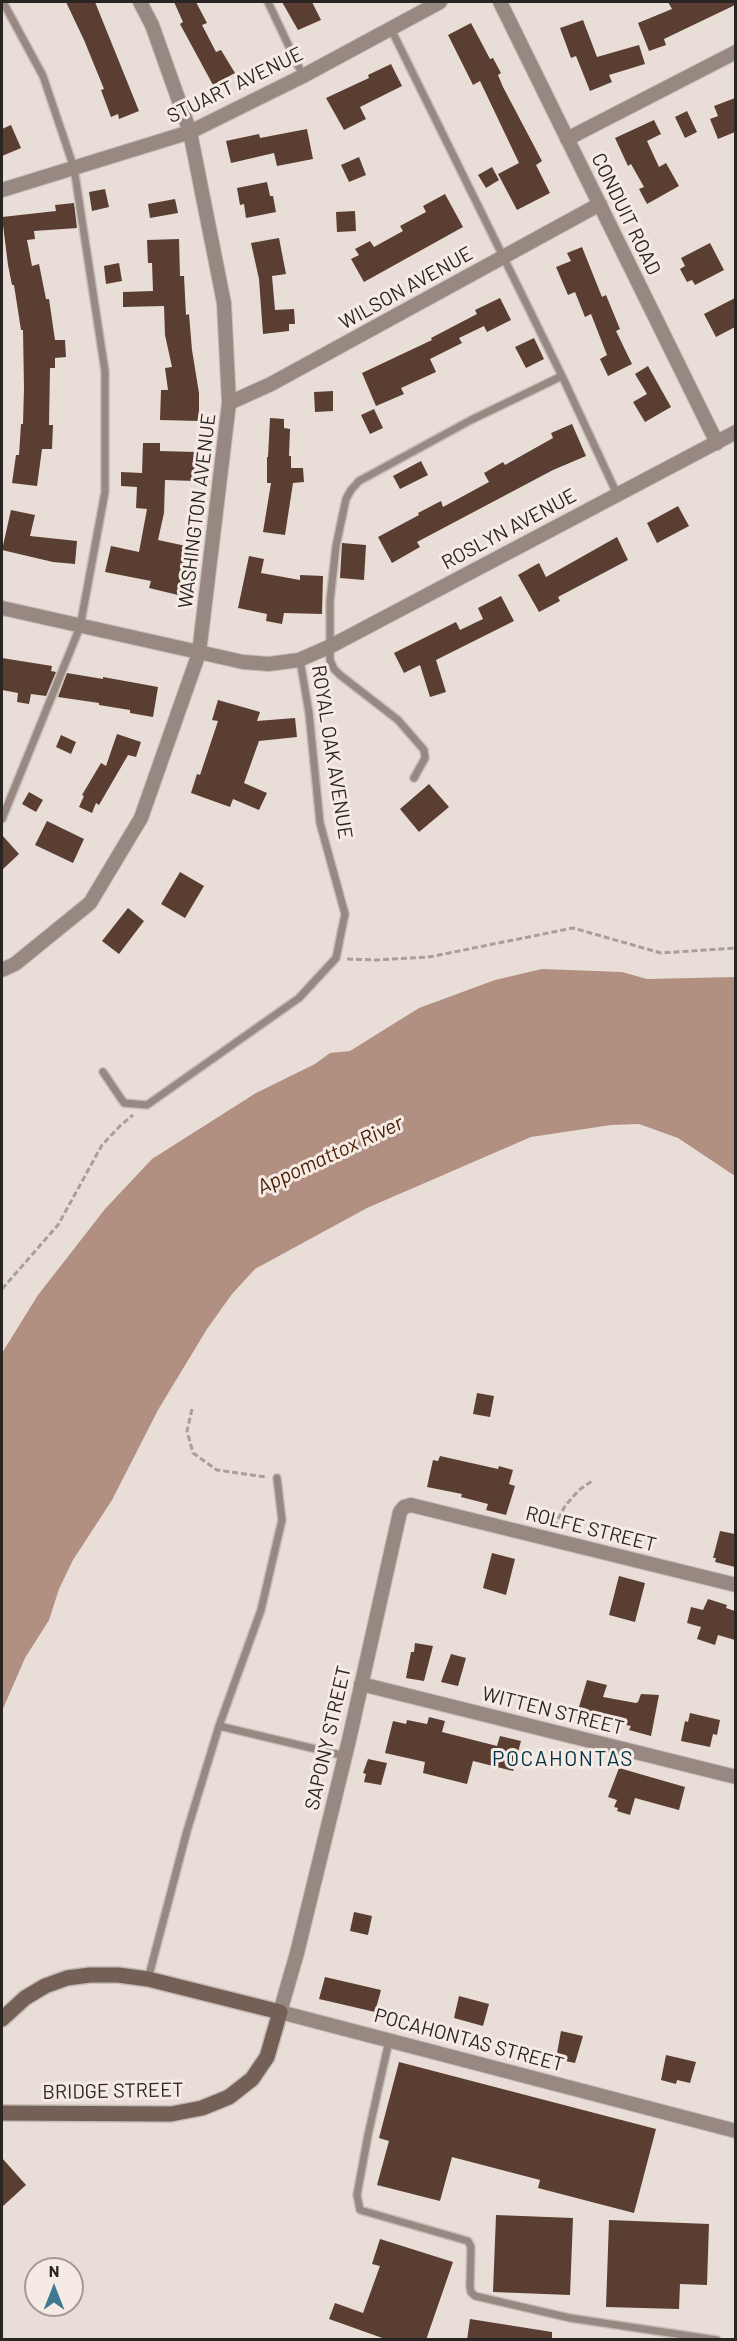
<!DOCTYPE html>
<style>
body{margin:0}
#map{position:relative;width:737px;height:2341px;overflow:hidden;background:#e9ddd7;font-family:Barlow,sans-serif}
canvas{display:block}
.frame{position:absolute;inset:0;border:3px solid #292523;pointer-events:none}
.north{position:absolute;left:24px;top:2257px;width:60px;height:60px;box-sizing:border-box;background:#f6eae4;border:2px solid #a49b97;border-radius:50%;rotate:0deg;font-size:16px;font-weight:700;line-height:24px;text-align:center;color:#292523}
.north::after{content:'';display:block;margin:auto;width:21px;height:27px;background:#3e7991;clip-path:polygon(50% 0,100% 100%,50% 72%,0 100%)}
</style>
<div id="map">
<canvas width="737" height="2341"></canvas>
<div class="frame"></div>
<div class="north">N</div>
</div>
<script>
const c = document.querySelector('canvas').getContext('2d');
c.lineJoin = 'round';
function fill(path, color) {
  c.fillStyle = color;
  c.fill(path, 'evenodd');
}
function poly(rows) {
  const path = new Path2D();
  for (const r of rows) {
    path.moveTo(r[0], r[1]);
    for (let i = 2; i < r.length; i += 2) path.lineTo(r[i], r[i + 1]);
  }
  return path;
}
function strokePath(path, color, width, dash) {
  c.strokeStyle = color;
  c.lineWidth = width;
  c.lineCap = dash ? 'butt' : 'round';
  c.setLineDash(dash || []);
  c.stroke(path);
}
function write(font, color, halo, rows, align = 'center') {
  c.font = font + ' Barlow,sans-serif';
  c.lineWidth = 6;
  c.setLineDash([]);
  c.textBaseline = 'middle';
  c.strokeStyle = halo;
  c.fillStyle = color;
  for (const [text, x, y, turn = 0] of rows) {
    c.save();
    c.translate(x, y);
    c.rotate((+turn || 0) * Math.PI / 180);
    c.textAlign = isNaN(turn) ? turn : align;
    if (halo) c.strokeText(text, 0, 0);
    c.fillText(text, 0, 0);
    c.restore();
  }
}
fill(poly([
 [542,969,622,972,647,979,735,977,735,1176,678,1138,639,1124,611,1125,531,1137,367,1208,255,1269,232,1294,207,1329,158,1410,112,1500,73,1560,59,1589,49,1620,25,1658,2,1711,2,1353,38,1295,105,1209,152,1159,256,1093,315,1064,330,1053,350,1051,419,1008,495,980]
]), '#b19081');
fill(poly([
 [66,2,95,2,139,111,119,119,118,114,111,117,101,90,104,89,84,40],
 [174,2,196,2,207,23,202,25,216,52,221,50,235,73,213,85,180,24,183,22],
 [282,2,312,2,321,20,298,30],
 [668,2,735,2,735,5,664,39,666,45,649,51,638,23,672,9],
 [583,20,597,57,639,45,645,64,609,75,612,82,590,91,576,56,571,58,560,28],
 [471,23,490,59,493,58,501,73,498,75,503,87,542,161,536,165,550,193,517,210,498,174,519,163,480,81,473,85,448,35],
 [391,64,402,86,360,107,366,119,344,130,326,98,369,78,368,75],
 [735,98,735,132,718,139,710,119,718,116,714,106],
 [687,111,697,132,685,138,675,117],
 [654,120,661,134,647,141,659,167,666,163,679,186,647,204,639,189,644,187,631,164,628,166,615,138],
 [11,125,21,148,2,156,2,129],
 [307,129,313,159,277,166,274,153,231,163,226,141,259,134,260,138],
 [359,157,366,175,349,182,341,165],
 [492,167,499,180,486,188,478,175],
 [267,182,270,196,273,196,276,212,246,218,244,204,240,205,237,188],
 [105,189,109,207,92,211,89,192],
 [445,194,463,227,364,282,351,259,359,255,355,249,370,241,374,247,403,231,400,226,426,212,423,206],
 [175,199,178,213,150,218,148,204],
 [74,203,77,228,34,231,35,239,27,240,32,266,39,264,46,299,49,299,55,340,65,340,66,357,55,358,55,368,50,368,49,425,53,425,52,449,42,449,37,486,12,483,16,455,19,455,21,424,23,424,24,388,23,330,21,330,14,285,12,285,8,265,2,217,56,211,55,205],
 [355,211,356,231,337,232,336,212],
 [279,238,286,274,272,276,275,310,294,309,295,324,289,324,289,331,263,334,259,279,251,243],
 [179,239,180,276,184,276,186,315,189,314,192,350,199,393,199,421,160,420,161,390,168,390,165,368,172,367,165,335,164,306,123,307,123,292,153,291,152,263,148,263,147,240],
 [710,243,724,270,695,285,692,280,687,282,680,269,685,266,681,258],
 [582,247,602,297,606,295,620,329,616,331,632,364,608,376,600,359,607,355,591,314,585,317,575,292,568,295,556,267,571,261,567,253],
 [119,263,122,281,106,284,104,266],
 [500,298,511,320,487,332,484,326,459,338,462,343,430,359,436,372,401,388,404,394,376,406,362,373,432,340,431,338,477,314,475,310],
 [735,298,735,327,716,337,704,314],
 [534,338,544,359,526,368,515,347],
 [648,366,671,407,645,422,633,402,647,394,635,374],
 [333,391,333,411,315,412,314,392],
 [374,409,383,428,370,434,361,415],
 [270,418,284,419,284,428,290,429,289,456,291,456,291,468,303,468,304,482,293,483,285,535,263,532,271,483,267,483,267,457,268,457],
 [572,424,586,456,553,470,417,542,420,547,392,563,378,537,419,515,418,513,441,501,443,507,489,482,484,473,503,462,505,465,553,438,551,433],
 [143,443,160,443,160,451,195,452,194,481,165,480,164,513,158,540,186,546,178,595,149,588,151,581,105,572,111,546,139,552,147,509,136,508,137,487,121,486,121,472,142,473],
 [421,461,428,475,400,489,393,476],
 [678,506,689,526,657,543,647,523],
 [11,510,35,515,30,536,77,541,75,564,53,562,2,550],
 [617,537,628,560,558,597,560,601,539,612,518,575,539,563,546,577],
 [342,543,366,545,364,580,340,578],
 [249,556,264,559,261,573,300,580,300,575,323,576,322,614,284,613,282,624,266,621,267,614,238,608],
 [501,596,514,621,436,660,446,692,430,697,420,665,404,673,394,653,456,622,460,630,483,619,478,608],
 [2,658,52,666,51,671,56,672,46,696,31,694,29,704,17,702,18,693,2,690],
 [67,673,103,679,103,677,158,687,153,717,130,713,130,710,99,705,99,703,58,697],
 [218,700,260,712,257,721,295,718,297,737,259,741,244,783,267,793,259,810,233,799,230,807,191,793,197,774,200,775,218,721,212,720],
 [117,734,141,742,136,757,128,755,99,805,96,803,92,813,79,807,84,796,82,795,101,763,106,766],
 [61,735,76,742,71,754,56,747],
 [429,784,449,807,419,832,400,809],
 [29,792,43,800,36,812,22,804],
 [47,821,84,839,73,863,35,845],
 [2,835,19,854,2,870],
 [180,872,204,886,185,918,161,904],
 [128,908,144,921,119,954,102,941],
 [477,1393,494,1396,490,1417,473,1414],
 [440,1456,498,1469,499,1466,513,1470,509,1484,515,1486,506,1515,486,1510,488,1504,461,1497,462,1494,427,1487,433,1460,438,1461],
 [720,1531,735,1534,735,1567,715,1562,716,1558,713,1558],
 [492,1553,515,1559,506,1595,483,1588],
 [619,1576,645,1583,635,1622,609,1615],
 [708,1599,727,1605,726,1608,735,1611,735,1640,718,1635,715,1645,697,1639,701,1627,687,1623,691,1607,703,1610],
 [415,1643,433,1646,424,1681,406,1678,411,1652,414,1652],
 [451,1654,466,1658,458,1686,441,1682],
 [587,1680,607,1685,603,1697,636,1703,638,1702,641,1694,659,1695,651,1736,629,1730,631,1726,597,1719,596,1723,576,1717],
 [690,1713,720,1720,717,1735,713,1734,710,1747,681,1741,685,1721,688,1722],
 [429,1717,445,1721,442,1732,497,1746,500,1736,521,1741,513,1771,473,1761,467,1784,423,1773,425,1762,385,1753,393,1721,406,1724,407,1720,427,1724],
 [368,1759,387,1763,381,1785,364,1782,366,1774,363,1773],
 [619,1768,685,1787,679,1810,635,1798,630,1815,617,1811,618,1808,614,1807,617,1800,608,1797],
 [354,1912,372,1916,368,1935,350,1931],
 [325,1977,381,1990,375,2012,319,1999],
 [459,1996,489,2004,483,2026,454,2018],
 [561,2031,583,2036,575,2063,556,2059],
 [666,2055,696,2062,690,2083,677,2080,676,2084,661,2080],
 [399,2062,656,2129,634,2213,538,2188,540,2180,452,2157,440,2201,377,2185,389,2141,379,2138],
 [2,2158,26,2185,2,2207],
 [496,2215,573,2218,570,2295,493,2292],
 [609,2220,709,2224,707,2285,680,2284,679,2309,606,2307],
 [380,2239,453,2262,426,2340,388,2340,329,2319,335,2303,363,2313,380,2266,372,2264],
 [470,2319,552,2332,552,2340,467,2340]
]), '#5a3e31');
const lane = poly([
 [268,2,303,76],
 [390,27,562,376,617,494],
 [414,778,425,758,424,750,398,720,340,675,334,669,330,660,330,601,336,546,346,499,351,490,359,481,471,420,562,376],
 [2,819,80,627,105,492,105,371,74,168,43,76,3,2],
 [103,1072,124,1103,147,1105,299,998,336,958,345,914,320,823,309,713,300,660],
 [219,1726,345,1756],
 [148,1979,187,1831,219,1726,261,1610,282,1520,277,1478],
 [389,2041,368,2135,357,2195,360,2210,468,2241,471,2247,470,2287,471,2292,475,2296,570,2318,717,2340]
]);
const street = poly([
 [500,2,717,443],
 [567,139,736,52],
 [2,190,190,132,303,76,440,2],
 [229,403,271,384,600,204],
 [2,608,243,662,269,664,299,660,331,646,736,432],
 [2,970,15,964,90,903,141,818,199,653,229,403,224,303,190,132,152,25,140,2],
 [736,1585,411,1505,404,1507,400,1512,349,1740,297,1953,280,2012,736,2131],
 [361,1684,736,1777]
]);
const secondary = poly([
 [2,2019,25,1998,45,1986,67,1978,90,1975,118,1975,148,1979,280,2012,267,2057,252,2079,229,2097,202,2108,171,2114,2,2113]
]);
strokePath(lane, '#c6bcb7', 10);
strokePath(street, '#c6bcb7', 16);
strokePath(secondary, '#c6bcb7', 18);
strokePath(poly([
 [347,959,376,960,429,957,573,928,661,953,736,948],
 [2,1289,58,1225,102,1145,121,1125,133,1115],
 [192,1409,187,1431,193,1453,217,1470,266,1477],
 [554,1527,565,1506,579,1490,592,1481]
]), '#a89f9a', 3, [6, 3]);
strokePath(lane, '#978982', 7);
strokePath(street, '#978982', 14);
strokePath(secondary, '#746056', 15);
write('20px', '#292523', '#f6eae4', [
 ["STUART AVENUE",235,85,-26],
 ["CONDUIT ROAD",626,214,64],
 ["WILSON AVENUE",406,288,-29],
 ["WASHINGTON AVENUE",197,511,-83],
 ["ROSLYN AVENUE",509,529,-28],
 ["ROYAL OAK AVENUE",332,752,81],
 ["ROLFE STREET",591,1529,14],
 ["WITTEN STREET",553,1711,14],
 ["SAPONY STREET",328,1738,-77],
 ["POCAHONTAS STREET",469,2040,15],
 ["BRIDGE STREET",113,2091,-1]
]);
write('italic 21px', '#4d2107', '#f6eae4', [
 ["Appomattox River",330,1155,-25]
]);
c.letterSpacing = '1.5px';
write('21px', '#003446', '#f6eae4', [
 ["POCAHONTAS",563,1759]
]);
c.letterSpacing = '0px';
</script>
